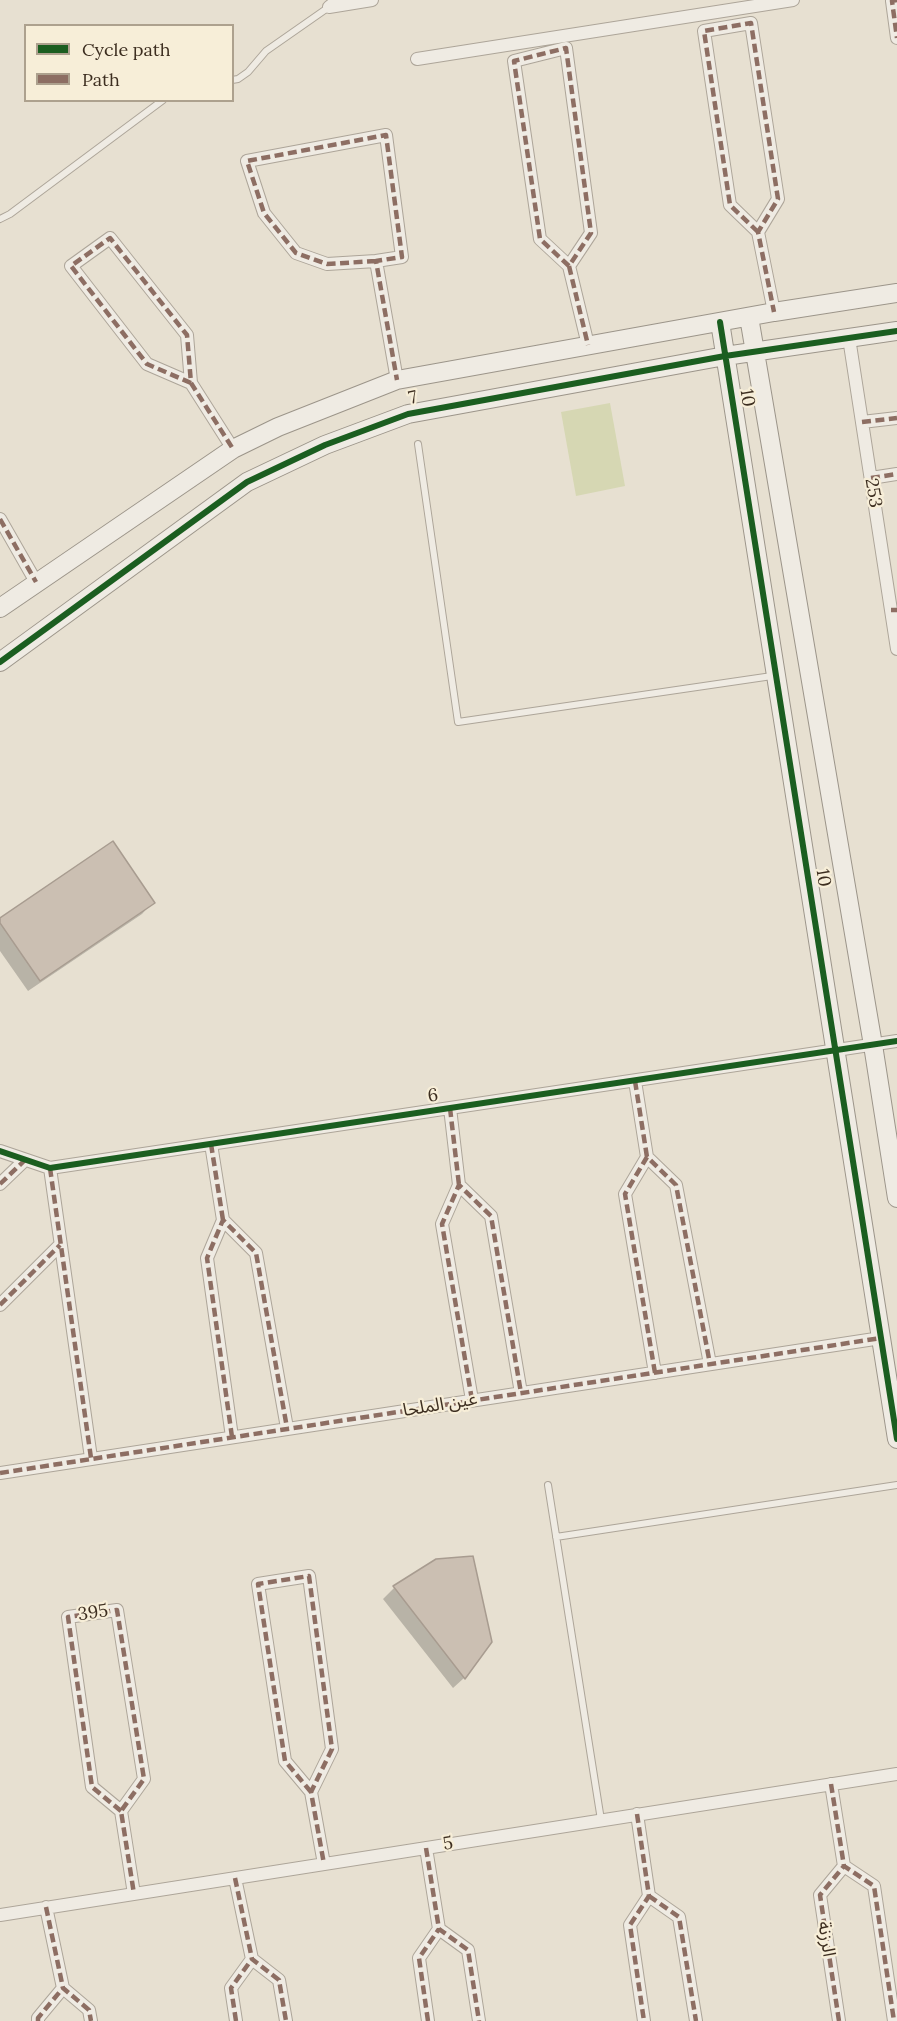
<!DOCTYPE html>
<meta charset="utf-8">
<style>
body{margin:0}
#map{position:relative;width:897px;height:2021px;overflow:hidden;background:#e7e0d1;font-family:Lora,serif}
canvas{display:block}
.legend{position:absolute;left:24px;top:24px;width:210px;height:78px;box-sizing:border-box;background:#f7eed8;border:2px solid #ada18e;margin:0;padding:8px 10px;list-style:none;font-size:18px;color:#3d2e20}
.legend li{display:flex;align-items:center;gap:12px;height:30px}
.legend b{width:30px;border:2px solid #ada18e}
</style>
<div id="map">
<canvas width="897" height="2021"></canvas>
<ul class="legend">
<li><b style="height:8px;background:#1b5e20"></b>Cycle path</li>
<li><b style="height:8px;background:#8d6e63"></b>Path</li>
</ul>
</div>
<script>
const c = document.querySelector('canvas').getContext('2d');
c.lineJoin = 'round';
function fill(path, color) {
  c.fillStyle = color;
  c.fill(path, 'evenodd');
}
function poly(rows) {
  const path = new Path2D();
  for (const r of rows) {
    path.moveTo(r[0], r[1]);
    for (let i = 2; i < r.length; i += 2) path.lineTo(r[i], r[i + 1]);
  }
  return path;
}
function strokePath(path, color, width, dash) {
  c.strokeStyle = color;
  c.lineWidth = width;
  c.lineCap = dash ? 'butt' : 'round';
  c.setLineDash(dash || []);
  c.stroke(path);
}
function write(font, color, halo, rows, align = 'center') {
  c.font = font + ' Lora,"Noto Sans Arabic",serif';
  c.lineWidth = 4.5;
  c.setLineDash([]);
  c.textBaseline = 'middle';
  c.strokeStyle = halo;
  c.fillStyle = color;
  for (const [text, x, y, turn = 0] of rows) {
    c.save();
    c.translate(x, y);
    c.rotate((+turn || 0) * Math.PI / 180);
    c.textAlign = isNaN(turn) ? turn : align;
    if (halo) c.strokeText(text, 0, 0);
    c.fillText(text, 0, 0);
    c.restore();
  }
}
fill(poly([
 [610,403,625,486,576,496,561,412]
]), '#d6d7b3');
fill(poly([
 [153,902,142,914,28,991,0,951,0,920],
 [436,1561,464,1678,453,1688,383,1599,394,1588]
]), '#0003');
const building = poly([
 [113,841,155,903,40,981,0,923,0,918,113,841],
 [473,1556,492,1642,465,1679,393,1586,436,1559,473,1556]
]);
fill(building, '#cbbfb2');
strokePath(building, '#a89c90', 1.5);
const lane = poly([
 [232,80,238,79,248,72,266,51,329,7],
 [0,219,10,214,163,100],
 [418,444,458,722,772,676],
 [548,1485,601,1820],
 [556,1537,897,1485]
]);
const street = poly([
 [338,0,329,7,372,0],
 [897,0,892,1,897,38],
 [417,59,793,0],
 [758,232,730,205,704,31,751,23,778,199,758,232,774,312],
 [376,261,327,264,296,253,264,213,247,161,386,135,402,257,376,261,397,380],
 [569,266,540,239,514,61,566,48,591,233,569,266,588,345],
 [849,338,897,649],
 [191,383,147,364,71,266,110,238,187,335,191,383,233,449],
 [862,422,897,418],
 [871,478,897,474],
 [0,519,36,582],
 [635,1081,647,1157],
 [450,1108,459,1185],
 [211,1144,223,1220],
 [0,1151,50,1168,897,1041],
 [50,1168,91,1458],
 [0,1184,25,1160],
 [0,1305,60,1245],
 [655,1373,625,1194,647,1157,676,1185,710,1364],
 [472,1400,442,1224,459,1185,491,1216,521,1393],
 [232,1437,207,1258,223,1220,256,1253,287,1428],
 [0,1473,881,1338],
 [831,1784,844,1866,874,1886,894,2021],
 [311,1792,285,1761,258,1584,309,1576,332,1749,311,1792,324,1864],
 [121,1811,92,1787,68,1617,117,1610,144,1779,121,1811,134,1894],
 [637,1814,649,1896,630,1925,644,2021],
 [426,1848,439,1929,468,1950,479,2021],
 [235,1878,252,1959,279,1980,286,2021],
 [649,1896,679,1917,696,2021],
 [46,1907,63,1988,89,2010,91,2021],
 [0,1915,897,1774],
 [38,2021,38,2018,63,1988],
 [236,2021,231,1988,252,1959],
 [428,2021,419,1958,439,1929],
 [839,2021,820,1895,844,1866]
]);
const secondary = poly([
 [749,317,873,1045,897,1198],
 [720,322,897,1439],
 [0,608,233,449,278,427,397,380,774,312,897,293],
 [0,662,247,482,325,445,408,414,725,356,897,331]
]);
strokePath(lane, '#ada599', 8);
strokePath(street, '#ada599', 14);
strokePath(secondary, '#9c958a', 20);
strokePath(lane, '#efebe3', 6);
strokePath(street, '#efebe3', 12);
strokePath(secondary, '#efebe3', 18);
strokePath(poly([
 [897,0,892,1,897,38],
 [758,232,730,205,704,31,751,23,778,199,758,232,774,312],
 [376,261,327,264,296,253,264,213,247,161,386,135,402,257,376,261,397,380],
 [569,266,540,239,514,61,566,48,591,233,569,266,588,345],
 [191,383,147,364,71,266,110,238,187,335,191,383,233,449],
 [862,422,897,418],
 [871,478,897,474],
 [0,519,36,582],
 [891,610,897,610],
 [635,1081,647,1157],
 [450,1108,459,1185],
 [211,1144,223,1220],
 [50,1168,91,1458],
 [0,1184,25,1160],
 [0,1305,60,1245],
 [655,1373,625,1194,647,1157,676,1185,710,1364],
 [472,1400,442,1224,459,1185,491,1216,521,1393],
 [232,1437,207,1258,223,1220,256,1253,287,1428],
 [0,1473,881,1338],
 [831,1784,844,1866,874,1886,894,2021],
 [311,1792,285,1761,258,1584,309,1576,332,1749,311,1792,324,1864],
 [121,1811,92,1787,68,1617,117,1610,144,1779,121,1811,134,1894],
 [637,1814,649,1896,630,1925,644,2021],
 [426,1848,439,1929,468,1950,479,2021],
 [235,1878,252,1959,279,1980,286,2021],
 [649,1896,679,1917,696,2021],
 [46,1907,63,1988,89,2010,91,2021],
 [38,2021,38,2018,63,1988],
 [236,2021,231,1988,252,1959],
 [428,2021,419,1958,439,1929],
 [839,2021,820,1895,844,1866]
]), '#8d6e63', 4.5, [9, 4.5]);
strokePath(poly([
 [720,322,897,1439],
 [0,662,247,482,325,445,408,414,725,356,897,331],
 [0,1151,50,1168,897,1041]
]), '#1b5e20', 6);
write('18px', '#3d2e20', '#f7eed8', [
 ["7",413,398,-12],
 ["10",747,398,81],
 ["253",873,493,81],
 ["10",823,878,81],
 ["6",433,1096,-8],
 ["عين الملحا",440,1405,-9],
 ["395",93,1613,-8],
 ["5",448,1844,-9],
 ["الرزنة",826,1939,81]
]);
</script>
